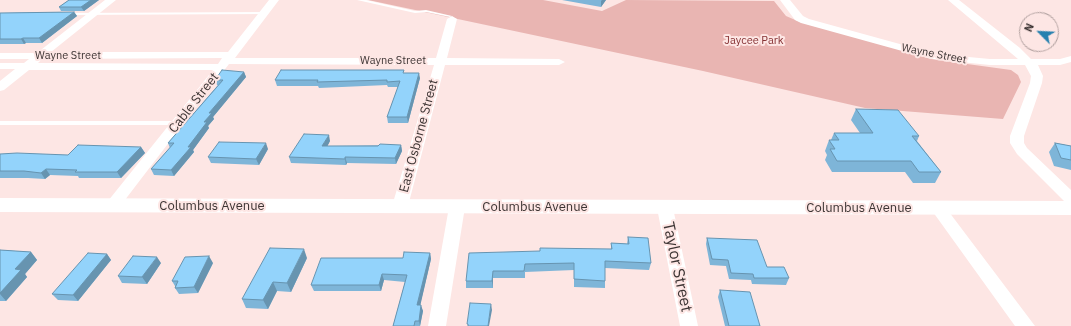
<!DOCTYPE html>
<style>
body{margin:0}
#map{position:relative;width:1071px;height:326px;overflow:hidden;background:#fde6e4;font-family:"IBM Plex Sans",sans-serif}
canvas{display:block}
.north{position:absolute;left:1019px;top:12px;width:40px;height:40px;box-sizing:border-box;background:#fde6e4;border:1px solid #b09f9e;border-radius:50%;rotate:294deg;font-size:11px;font-weight:700;line-height:16px;text-align:center;color:#3d3534}
.north::after{content:'';display:block;margin:auto;width:14px;height:18px;background:#2781af;clip-path:polygon(50% 0,100% 100%,50% 72%,0 100%)}
</style>
<div id="map">
<canvas width="1071" height="326"></canvas>
<div class="north">N</div>
</div>
<script>
const c = document.querySelector('canvas').getContext('2d');
c.lineJoin = 'round';
function fill(path, color) {
  c.fillStyle = color;
  c.fill(path, 'evenodd');
}
function poly(rows) {
  const path = new Path2D();
  for (const r of rows) {
    path.moveTo(r[0], r[1]);
    for (let i = 2; i < r.length; i += 2) path.lineTo(r[i], r[i + 1]);
  }
  return path;
}
function strokePath(path, color, width, dash) {
  c.strokeStyle = color;
  c.lineWidth = width;
  c.lineCap = dash ? 'butt' : 'round';
  c.setLineDash(dash || []);
  c.stroke(path);
}
function write(font, color, halo, rows, align = 'center') {
  c.font = font + ' "IBM Plex Sans",sans-serif';
  c.lineWidth = 4;
  c.setLineDash([]);
  c.textBaseline = 'middle';
  c.strokeStyle = halo;
  c.fillStyle = color;
  for (const [text, x, y, turn = 0] of rows) {
    c.save();
    c.translate(x, y);
    c.rotate((+turn || 0) * Math.PI / 180);
    c.textAlign = isNaN(turn) ? turn : align;
    if (halo) c.strokeText(text, 0, 0);
    c.fillText(text, 0, 0);
    c.restore();
  }
}
fill(poly([
 [368,0,543,0,602,11,626,0,774,1,786,16,800,22,938,60,1011,70,1018,75,1021,82,1003,119,865,108,703,71]
]), '#e9b5b2');
fill(poly([
 [357,0,366,0,415,11,426,10,452,16,450,17,426,12,415,13,357,0],
 [266,12,268,12,268,14,66,15,64,14,66,13,266,12],
 [0,121,179,121,182,123,179,125,0,125,0,121]
]), '#fff');
fill(poly([
 [105,0,116,0,51,52,228,52,269,0,279,0,235,58,436,58,447,19,452,16,457,19,447,58,559,59,565,62,559,65,445,65,408,206,405,210,400,211,395,210,392,206,434,65,229,64,118,209,113,210,108,209,105,205,108,201,213,70,29,70,4,90,0,91,0,81,15,69,0,69,0,63,24,63,29,59,0,59,0,53,37,53,105,0],
 [222,58,218,64,38,63,42,59,222,58],
 [780,0,790,0,803,16,809,19,936,54,990,59,1018,59,948,0,959,0,1020,48,1031,59,1060,59,1071,56,1071,62,1060,65,1038,65,1043,76,1042,83,1024,136,1024,143,1027,148,1071,190,1071,204,1066,203,1017,154,1010,143,1010,136,1030,83,1031,76,1025,65,990,65,931,59,801,23,795,20,780,0],
 [457,202,462,203,465,207,446,326,428,326,449,207,452,203,457,202],
 [665,203,670,204,673,208,698,326,680,326,657,208,660,204,665,203],
 [938,203,943,204,1035,326,1015,326,933,212,930,208,933,204,938,203]
]), '#fff');
fill(poly([
 [0,198,1071,201,1071,215,0,212,0,198]
]), '#fff');
fill(poly([
 [69,0,99,0,84,11,61,11,59,7],
 [562,0,606,0,601,7],
 [74,12,77,16,42,43,26,43,24,44,0,44,0,13],
 [244,72,246,77,213,117,214,119,208,126,209,128,193,150,194,152,174,176,154,175,151,169,170,148,168,143,218,85,217,85,215,80],
 [405,73,420,78,408,123,388,123,387,117,398,87,388,87,387,85,319,88,318,86,277,86,275,80],
 [856,109,919,136,917,141,941,172,935,183,913,183,905,172,832,172,825,160,827,155,825,151,829,140,831,140,834,133,860,133,851,120],
 [330,141,327,146,401,145,402,151,396,164,347,163,346,165,291,163,289,157],
 [1055,143,1071,146,1071,170,1054,166,1049,152],
 [141,147,145,153,121,178,79,178,78,176,50,175,45,179,28,178,0,178,0,154,68,155],
 [268,149,259,165,211,163,208,157],
 [628,237,651,263,649,270,605,268,605,288,574,287,574,270,525,272,525,278,493,278,493,288,466,288,466,281,540,251,611,249,611,243,627,244],
 [707,238,767,267,789,278,786,285,752,284,751,280,729,279,726,266,710,265,706,244],
 [0,250,31,252,37,260,25,274,27,277,6,301,0,301],
 [430,253,431,259,420,305,423,311,420,326,393,326,405,282,384,280,381,291,314,291,311,285,403,258],
 [107,254,111,260,78,301,58,300,52,294],
 [307,258,291,292,277,291,268,309,246,308,242,299],
 [161,263,147,284,122,283,118,276],
 [213,263,198,293,179,294,175,288,175,286,172,281],
 [720,290,760,326,725,326,718,297]
]), '#7eb5d8');
fill(poly([
 [91,0,99,0,84,11,81,7],
 [602,0,606,0,601,7,601,1],
 [74,12,77,16,42,43,39,38],
 [23,38,26,43,24,44,21,39],
 [244,72,246,77,213,117,214,119,208,126,209,128,193,150,194,152,174,176,171,170,188,147,209,113],
 [419,73,420,78,408,123,407,117],
 [329,135,330,141,324,153,322,146],
 [266,143,268,149,259,165,256,159],
 [401,145,402,151,396,164,395,158],
 [141,147,145,153,121,178,117,172],
 [345,157,347,163,346,165,345,159],
 [46,169,50,175,45,179,41,173],
 [304,249,307,258,291,292,287,283],
 [31,252,37,260,25,274,27,277,6,301,0,294,0,293,15,269],
 [430,253,431,259,419,311,417,305],
 [107,254,111,260,78,301,73,295],
 [209,256,213,263,198,293,194,287],
 [157,257,161,263,147,284,142,277],
 [493,271,493,288,492,281],
 [382,274,384,280,381,291,379,285],
 [273,282,277,291,268,309,263,300],
 [491,304,492,310,489,326,488,326],
 [421,305,423,311,420,326,419,321]
]), '#6794b0');
const building = poly([
 [69,0,91,0,81,7,59,7,69,0],
 [74,12,39,38,23,38,21,39,0,39,0,13,74,12],
 [222,70,244,72,209,113,212,113,204,122,207,122,188,147,191,147,171,170,151,169,174,143,168,143,223,80,215,80,222,70],
 [281,70,404,70,403,73,419,73,407,117,387,117,400,81,387,82,387,80,317,82,318,80,275,80,281,70],
 [856,109,898,110,919,136,912,136,941,172,919,172,911,161,837,161,830,149,835,149,829,140,839,140,834,133,873,133,856,109],
 [304,134,329,135,322,146,378,146,380,144,401,145,395,158,345,157,345,159,289,157,304,134],
 [219,142,266,143,256,159,208,157,219,142],
 [1055,143,1071,146,1071,160,1061,158,1055,143],
 [78,145,141,147,117,172,75,172,77,170,46,169,41,173,24,171,0,171,0,154,17,153,68,155,78,145],
 [628,237,648,238,651,263,605,261,605,281,574,279,574,263,525,264,524,271,493,271,492,281,466,281,469,253,540,251,540,248,612,249,611,243,629,244,628,237],
 [707,238,757,240,767,267,784,267,789,278,754,278,753,274,731,273,728,260,712,259,707,238],
 [270,248,304,249,287,283,273,282,263,300,242,299,270,248],
 [0,250,31,252,15,269,21,270,0,293,0,250],
 [404,252,430,253,417,305,421,305,419,321,415,321,414,326,393,326,407,275,382,274,379,285,311,285,321,258,403,258,404,252],
 [88,253,107,254,73,295,52,294,88,253],
 [133,256,157,257,142,277,118,276,133,256],
 [209,256,194,287,175,288,178,281,172,281,185,257,209,256],
 [720,290,750,292,760,326,729,326,720,290],
 [470,303,491,304,488,326,468,326,468,324,467,324,470,303]
]);
fill(building, '#93d3fb');
strokePath(building, '#6794b0', 1);
write('11px', '#843032', '#fde6e4', [
 ["Jaycee Park",754,41]
]);
write('11px', '#3d3534', '#fde6e4', [
 ["Wayne Street",934,54,11],
 ["Wayne Street",68,56],
 ["Wayne Street",393,61]
]);
write('13px', '#3d3534', '#fde6e4', [
 ["Cable Street",194,103,-52],
 ["East Osborne Street",419,136,-75],
 ["Columbus Avenue",212,206],
 ["Columbus Avenue",535,207],
 ["Columbus Avenue",859,208]
]);
write('16px', '#3d3534', '#fde6e4', [
 ["Taylor Street",677,267,78]
]);
</script>
